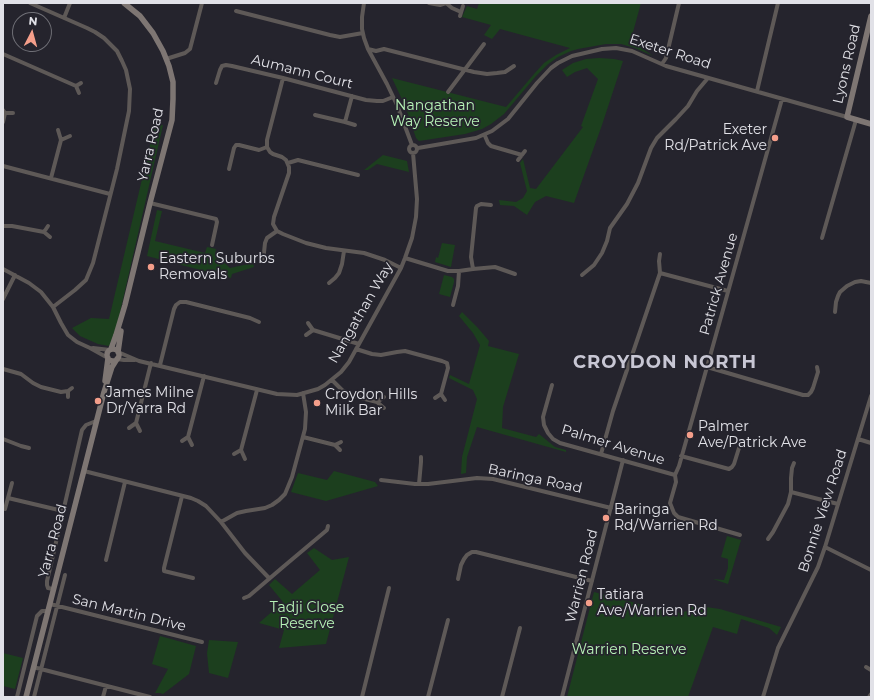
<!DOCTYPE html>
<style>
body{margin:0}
#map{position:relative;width:874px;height:700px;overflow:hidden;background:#25242d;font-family:Montserrat,sans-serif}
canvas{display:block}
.frame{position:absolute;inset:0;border:4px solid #e1e1e7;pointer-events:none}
.north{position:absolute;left:12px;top:12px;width:40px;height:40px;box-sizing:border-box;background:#25242d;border:1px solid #707077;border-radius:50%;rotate:6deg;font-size:11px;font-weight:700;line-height:16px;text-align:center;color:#e1e1e7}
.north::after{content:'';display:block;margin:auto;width:14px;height:18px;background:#f49e8a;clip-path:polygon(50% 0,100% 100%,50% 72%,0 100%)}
</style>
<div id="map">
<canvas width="874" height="700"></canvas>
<div class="frame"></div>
<div class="north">N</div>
</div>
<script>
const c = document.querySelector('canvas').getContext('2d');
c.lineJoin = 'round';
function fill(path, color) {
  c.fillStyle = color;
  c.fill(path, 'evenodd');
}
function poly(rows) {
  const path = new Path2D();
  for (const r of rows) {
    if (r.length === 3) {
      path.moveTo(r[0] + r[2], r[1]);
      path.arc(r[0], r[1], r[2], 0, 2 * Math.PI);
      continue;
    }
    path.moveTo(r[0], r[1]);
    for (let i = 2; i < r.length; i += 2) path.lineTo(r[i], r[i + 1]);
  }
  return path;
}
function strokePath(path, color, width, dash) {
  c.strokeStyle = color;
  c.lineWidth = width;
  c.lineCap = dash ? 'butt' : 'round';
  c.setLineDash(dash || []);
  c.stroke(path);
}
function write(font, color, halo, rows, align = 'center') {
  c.font = font + ' Montserrat,sans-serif';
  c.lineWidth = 3.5;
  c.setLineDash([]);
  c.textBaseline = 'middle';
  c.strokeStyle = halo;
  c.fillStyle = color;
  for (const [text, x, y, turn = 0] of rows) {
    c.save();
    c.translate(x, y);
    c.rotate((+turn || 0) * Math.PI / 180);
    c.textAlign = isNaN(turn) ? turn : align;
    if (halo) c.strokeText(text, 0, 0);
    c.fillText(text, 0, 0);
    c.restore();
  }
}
fill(poly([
 [479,3,641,3,630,43,637,45,653,56,635,48,621,44,606,44,578,49,571,51,558,57,547,65,536,76,504,114,491,124,482,129,465,134,419,141,416,138,406,108,392,78,506,107,534,74,544,63,556,55,570,48,500,29,492,39,484,35,491,25,462,17,467,6,477,9],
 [599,58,614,59,623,61,602,125,574,203,546,196,535,202,527,215,514,206,500,205,499,200,516,202,523,198,527,191,520,163,523,159,530,188,536,189,583,127,581,126,598,79,587,68,575,72,567,77,562,70,573,63,586,59],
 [155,124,163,125,118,321,114,335,109,346,98,344,80,336,72,328,91,318,109,319],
 [383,155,407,161,409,172,377,164,368,170,364,170],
 [157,210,162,211,155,241,205,253,207,247,216,249,215,254,230,268,253,263,254,267,232,274,231,278,147,256],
 [442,243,455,245,451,267,435,262,436,257,438,258],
 [444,275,452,277,454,279,454,282,450,297,439,294],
 [462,312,478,328,489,341,488,346,519,354,503,407,502,428,536,437,539,434,555,447,566,450,566,452,477,427,467,457,466,473,461,474,462,457,477,399,473,390,449,378,450,375,469,384,480,345,473,333,459,316],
 [334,471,375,482,378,486,326,501,291,492,298,473,327,480],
 [727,536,741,540,728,584,713,579,724,580,728,568,728,559,721,557],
 [314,548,332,560,349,557,326,644,279,648,284,630,259,623,283,602,269,585,275,579,292,594,320,570,307,553],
 [594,592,670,612,670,610,680,613,687,611,692,605,720,609,781,627,777,635,769,628,741,619,737,634,713,627,688,697,567,697],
 [160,636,196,646,189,674,163,694,160,693,155,693,168,669,152,664],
 [209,640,238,642,228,678,209,673,207,653],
 [3,653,23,658,15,689,3,686]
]), '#1c3f1e');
strokePath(poly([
 [30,3,87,28,95,32,104,38,117,51,122,61,126,70,130,89,129,111,117,169,93,263,86,280,75,290,53,307],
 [364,3,362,17,362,29,364,38,368,49,387,84,397,105,412,145],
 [429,3,440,5,446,3,452,8,461,12],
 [236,11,330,35,340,37,363,33],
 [460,16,463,6],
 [64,18,70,3],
 [368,49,376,51,384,49,474,72,487,74,497,73,505,72,514,66],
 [3,54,76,86],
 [166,59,185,53,190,49,202,3],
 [662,64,666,58,679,3],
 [216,83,220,70,222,66,226,65,232,66,283,78,366,100,377,101,383,101,393,97],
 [757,91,778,3],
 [448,92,484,44],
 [79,93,76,86,81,83],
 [3,110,5,113,13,113],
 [315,115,345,122,355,125],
 [3,122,5,113],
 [345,122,352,96],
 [58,130,61,140,70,136],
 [485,136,488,143,491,146,522,155],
 [413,149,4],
 [267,147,270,152,273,154,282,157,286,160,289,167,289,173,274,217,273,224,277,231,283,234,306,243,326,248,364,253,385,260,401,268],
 [267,147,267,140,283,78],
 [418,148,476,138,492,131,508,119,537,83,551,68,558,63,572,56,602,49,616,48,632,51,666,66,847,117],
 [518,160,525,151],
 [288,163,298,160,358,175],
 [3,166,110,194],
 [229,169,234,148,236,145,239,145,259,150,267,147],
 [51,178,61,140],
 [150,203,216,219,217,222,212,245],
 [3,226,12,226,44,232],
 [48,226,44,232,50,237],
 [822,238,856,120],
 [405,258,448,271,459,271,473,269,495,267,515,274],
 [263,262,265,243,267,238,277,231],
 [3,269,29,283,41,292,53,307,61,323,68,335,77,342,90,348,108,358],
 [473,269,471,257,476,208,477,206,481,204,491,205],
 [660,273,728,291],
 [582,275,594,265,602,253,607,241,610,228,627,204,638,183,651,148,657,138,676,119,688,106,697,91,708,78],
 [329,283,335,278,339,273,342,264,344,251],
 [3,299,15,275],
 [453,305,458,286,459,271],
 [835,312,836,302,838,296,840,292,847,286,855,282,861,281,871,283],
 [313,330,359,344],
 [306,335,313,330,308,323],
 [93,348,110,350],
 [356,349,372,354,381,355,397,352,405,351,442,361,447,363,448,368,441,394],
 [118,352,139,361,277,394,297,395,318,389,325,385,341,372,349,362,401,268,405,258,412,238,416,217,417,199,413,153],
 [117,359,124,360,135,360],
 [160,365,174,309,176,305,180,302,186,302,250,318,259,322],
 [707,367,803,395,808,395,811,392,813,388,818,372,817,367],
 [3,369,21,374,33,383,41,387,61,392,68,391],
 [332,380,342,390,347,393,361,398,377,402],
 [552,385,543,417,544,425,548,433,553,439,560,443,675,475],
 [68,397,68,391,72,388],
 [435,398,441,394,445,400],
 [384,408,377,402,384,397],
 [136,423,151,363],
 [129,428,136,423,140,431],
 [188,437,204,376],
 [303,437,335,445],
 [3,439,21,446,29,448],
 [858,439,871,443],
 [182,441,188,437,192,445],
 [241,450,257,390],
 [340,450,335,445,341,442],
 [234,454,241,450,245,459],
 [601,454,613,411,660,273,659,261,660,254],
 [681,456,729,469,732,467,734,464,739,448],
 [84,471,191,498,198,501,206,506,221,522,245,553,269,578],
 [381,480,415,484,428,484,477,478,493,479,611,508],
 [419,484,421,462,421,457],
 [791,492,838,504],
 [182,496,164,568,164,571,193,578],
 [8,498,63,511],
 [5,509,12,483],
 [221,522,237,513,246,511,265,508,272,505,279,500,285,494,292,477,305,429,306,412,303,393],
 [740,535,678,517,674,513,670,503,676,482,675,475,679,466,707,367,782,99],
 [768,539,773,532,788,504,791,492,791,478,792,468,794,463],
 [825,547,871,570],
 [106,560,125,482],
 [458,579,461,565,464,559,467,555,472,552,476,552,592,581],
 [53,589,48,588,47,585,47,581,82,430,86,425,96,421],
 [244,598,249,596,283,567,327,530,328,526],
 [50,604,202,642],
 [33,667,150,697],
 [866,667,871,670],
 [17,697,37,616,42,611,48,611],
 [34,697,65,575],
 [103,697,106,686],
 [362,697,389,588],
 [428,697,448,620],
 [502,697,520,628],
 [562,697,623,460],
 [763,697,778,648,818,567,825,547,871,396],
 [869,697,871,694]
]), '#5e5957', 4);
strokePath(poly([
 [871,16,847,117,871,124],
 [111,349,116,335,125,305,150,203,172,120,173,99,173,82,169,66,163,51,153,33,140,16,124,3],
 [113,355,6],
 [118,352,121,331],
 [105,381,108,358],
 [26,697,104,392,112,367,117,359]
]), '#7e7673', 5.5);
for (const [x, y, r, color] of [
 [775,138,4,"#f49e8a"],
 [151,267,4,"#f49e8a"],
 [98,401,4,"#f49e8a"],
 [317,403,4,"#f49e8a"],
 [690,435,4,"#f49e8a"],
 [606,518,4,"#f49e8a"],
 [589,603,4,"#f49e8a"]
]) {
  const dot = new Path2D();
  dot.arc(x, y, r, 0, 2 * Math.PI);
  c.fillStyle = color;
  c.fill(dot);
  strokePath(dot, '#25242d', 1.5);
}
write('14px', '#e1e1e7', '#25242d', [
 ["Exeter Road",670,52,18],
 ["Lyons Road",847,64,-77],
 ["Aumann Court",302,72,14],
 ["Yarra Road",151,145,-77],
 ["Patrick Avenue",719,284,-74],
 ["Nangathan Way",361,313,-60],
 ["Palmer Avenue",613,445,17],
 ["Baringa Road",535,479,12],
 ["Bonnie View Road",823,511,-72],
 ["Yarra Road",53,541,-75],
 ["Warrien Road",582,576,-76],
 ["San Martin Drive",129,613,14]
]);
write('14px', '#b7f3b7', '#25242d', [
 ["Nangathan",435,106],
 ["Way Reserve",435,122],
 ["Tadji Close",307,608],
 ["Reserve",307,624],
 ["Warrien Reserve",629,650]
]);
write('14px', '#e1e1e7', '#25242d', [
 ["Exeter",767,130,"right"],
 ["Rd/Patrick Ave",767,146,"right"],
 ["Eastern Suburbs",159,259],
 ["Removals",159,275],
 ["James Milne",106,393],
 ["Dr/Yarra Rd",106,409],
 ["Croydon Hills",325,395],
 ["Milk Bar",325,411],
 ["Palmer",698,427],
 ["Ave/Patrick Ave",698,443],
 ["Baringa",614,510],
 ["Rd/Warrien Rd",614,526],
 ["Tatiara",597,595],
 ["Ave/Warrien Rd",597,611]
], 'left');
c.letterSpacing = '1px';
write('bold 18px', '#c8c7d4', '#25242d', [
 ["CROYDON NORTH",665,363]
]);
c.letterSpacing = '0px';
</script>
